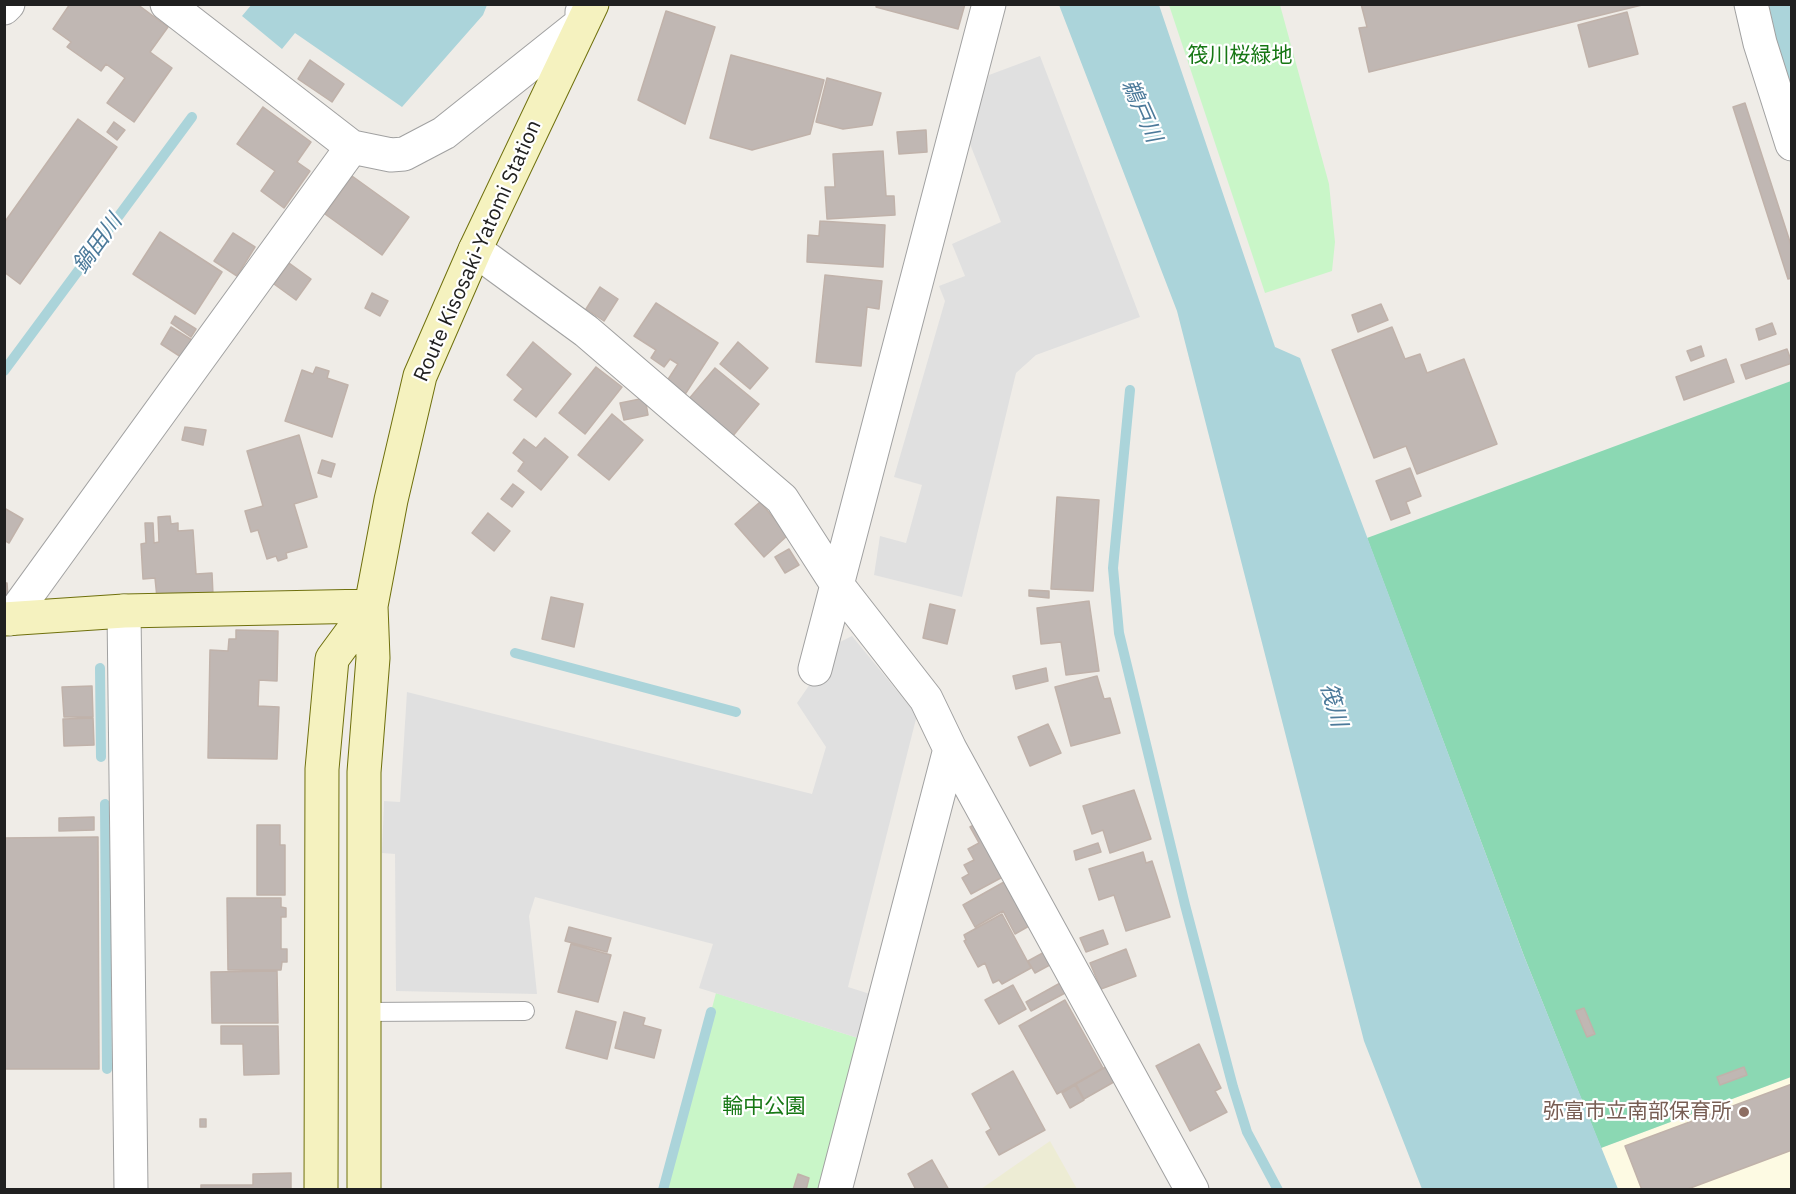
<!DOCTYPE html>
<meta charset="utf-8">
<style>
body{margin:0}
#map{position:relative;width:1796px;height:1194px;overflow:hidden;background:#efece7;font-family:"IBM Plex Sans",sans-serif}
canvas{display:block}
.frame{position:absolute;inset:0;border:6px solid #202020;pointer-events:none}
</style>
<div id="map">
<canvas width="1796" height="1194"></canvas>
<div class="frame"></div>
</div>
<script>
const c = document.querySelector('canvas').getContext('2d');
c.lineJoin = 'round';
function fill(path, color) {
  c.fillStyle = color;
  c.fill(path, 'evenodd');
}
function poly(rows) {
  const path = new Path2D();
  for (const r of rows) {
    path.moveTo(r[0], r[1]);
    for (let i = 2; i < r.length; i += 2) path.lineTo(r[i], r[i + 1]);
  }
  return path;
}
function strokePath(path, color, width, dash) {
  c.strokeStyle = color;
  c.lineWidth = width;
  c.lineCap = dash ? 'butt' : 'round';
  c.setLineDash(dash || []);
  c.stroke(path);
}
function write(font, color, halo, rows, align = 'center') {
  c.font = font + ' "IBM Plex Sans","Noto Sans JP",sans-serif';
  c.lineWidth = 4.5;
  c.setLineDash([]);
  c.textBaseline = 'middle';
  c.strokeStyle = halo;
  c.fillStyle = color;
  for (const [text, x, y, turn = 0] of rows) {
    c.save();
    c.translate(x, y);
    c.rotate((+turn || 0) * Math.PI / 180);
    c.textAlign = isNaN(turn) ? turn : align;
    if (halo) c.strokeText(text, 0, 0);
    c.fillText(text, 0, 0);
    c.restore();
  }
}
fill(poly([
 [1791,1077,1791,1189,1618,1189,1601,1148]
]), '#fdfae3');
fill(poly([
 [1050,1141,1077,1189,981,1189]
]), '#edecd4');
fill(poly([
 [1169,5,1280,5,1329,184,1335,242,1332,271,1265,293],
 [716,993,858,1038,821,1189,663,1190]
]), '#c9f6c8');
fill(poly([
 [1791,381,1791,1077,1601,1148,1524,956,1367,538]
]), '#8bd8b3');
fill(poly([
 [1040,56,1140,317,1036,355,1016,373,962,597,874,575,880,536,906,543,922,485,894,477,945,301,939,286,965,276,952,244,1001,222,968,139,989,75],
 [852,636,917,715,848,987,870,994,858,1038,699,988,713,944,535,897,529,916,537,994,396,991,395,854,382,853,384,801,400,802,407,692,812,794,826,747,797,703,838,643]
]), '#e0e0e0');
fill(poly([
 [252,4,487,4,487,5,483,15,402,107,295,33,282,49,242,16],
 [1059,5,1159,5,1275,347,1300,358,1524,956,1618,1189,1422,1189,1364,1041,1177,311],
 [1769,5,1791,5,1791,94,1780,57]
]), '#abd4da');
strokePath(poly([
 [4,371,192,117],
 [1130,390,1113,568,1119,633,1185,905,1233,1087,1247,1132,1278,1190],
 [515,653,736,712],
 [100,668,101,757],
 [105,804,107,1069],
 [663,1190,711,1012]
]), '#abd4da', 10);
const building = poly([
 [70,4,137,4,168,27,150,52,172,68,134,122,107,103,125,78,106,64,101,71,67,47,71,42,53,29,70,4],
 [877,4,965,4,958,29,876,7,877,4],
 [1361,4,1646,4,1369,72,1359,28,1367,27,1361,4],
 [666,11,715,27,685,124,638,100,666,11],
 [1627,12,1638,54,1589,67,1578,25,1627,12],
 [731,55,824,80,810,134,752,150,710,138,731,55],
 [310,60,344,84,332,102,298,79,310,60],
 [827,78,881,93,872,125,843,129,816,122,827,78],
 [1745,103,1792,248,1792,278,1788,279,1733,107,1745,103],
 [263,107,311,142,297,162,310,171,284,208,261,191,275,171,237,144,263,107],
 [78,119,117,147,20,284,4,272,4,223,78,119],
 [114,122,125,130,117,140,107,132,114,122],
 [926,130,927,152,899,154,897,132,926,130],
 [883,151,886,196,894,196,895,215,827,219,825,187,835,187,833,154,883,151],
 [352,176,409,217,382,255,325,214,352,176],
 [820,221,885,225,883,267,807,262,808,235,819,236,820,221],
 [160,232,222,272,195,314,133,274,160,232],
 [233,233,255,247,237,276,214,261,233,233],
 [289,263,311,279,296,300,274,284,289,263],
 [825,275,882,281,879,309,867,307,861,366,816,362,825,275],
 [600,287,618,299,604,321,586,309,600,287],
 [372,293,388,301,380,316,365,308,372,293],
 [656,303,718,343,684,396,665,384,678,364,670,359,664,367,651,358,656,350,634,336,656,303],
 [1381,304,1388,320,1358,332,1352,315,1381,304],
 [175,316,196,329,191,337,171,323,175,316],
 [1772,323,1776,334,1759,340,1756,329,1772,323],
 [171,327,192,340,181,357,161,344,171,327],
 [1392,327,1405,359,1420,354,1427,373,1464,359,1497,444,1417,474,1406,446,1374,458,1332,350,1392,327],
 [533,342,571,374,536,417,514,400,523,389,507,375,533,342],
 [738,342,768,368,750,389,720,364,738,342],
 [1701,346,1704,356,1691,361,1687,351,1701,346],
 [1787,349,1792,363,1746,379,1741,365,1787,349],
 [1726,359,1734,382,1684,400,1676,377,1726,359],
 [316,367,329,371,327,378,348,385,332,437,285,421,302,370,313,374,316,367],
 [596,367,622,387,585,434,559,413,596,367],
 [715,368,759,404,732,437,688,400,715,368],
 [645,398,648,415,624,420,620,403,645,398],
 [612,414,643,440,609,480,578,455,612,414],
 [185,427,206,430,203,445,182,440,185,427],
 [299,435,317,497,294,504,307,547,286,553,287,558,278,561,276,556,267,559,258,530,251,532,245,511,263,506,247,451,299,435],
 [545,438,568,457,541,490,518,471,524,462,513,453,524,439,536,448,545,438],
 [322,460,335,464,331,477,318,473,322,460],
 [1410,468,1421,496,1406,502,1410,513,1391,520,1376,481,1410,468],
 [513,484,524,492,512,507,501,499,513,484],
 [1057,497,1099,500,1093,591,1051,589,1057,497],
 [760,502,788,535,764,557,735,524,760,502],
 [4,508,23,519,9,543,4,540,4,508],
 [488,513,510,531,494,551,472,533,488,513],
 [170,516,171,524,178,523,178,531,193,530,196,574,212,573,213,595,157,598,155,578,143,579,141,544,146,543,145,523,153,523,154,543,159,542,158,517,170,516],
 [789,549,799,565,785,573,775,557,789,549],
 [4,583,7,583,8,598,4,598,4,583],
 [1029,590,1049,591,1049,598,1029,596,1029,590],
 [551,597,583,604,574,647,542,639,551,597],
 [1089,601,1099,671,1066,675,1061,642,1041,644,1037,608,1089,601],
 [930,604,955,610,947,644,923,638,930,604],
 [236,630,278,631,277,681,259,680,258,706,279,707,277,759,208,758,210,650,228,651,229,639,236,639,236,630],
 [1046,668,1048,681,1016,689,1013,676,1046,668],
 [1097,676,1104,699,1110,698,1120,733,1071,746,1055,687,1097,676],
 [92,686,93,717,64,717,62,687,92,686],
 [93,718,94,745,64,746,63,719,93,718],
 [1048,724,1061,753,1030,766,1018,737,1048,724],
 [1134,790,1151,839,1110,853,1103,830,1092,834,1083,806,1134,790],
 [94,817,94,830,59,831,59,818,94,817],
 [983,820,1012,872,971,894,962,878,969,874,964,865,974,860,968,849,979,843,970,827,983,820],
 [257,825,280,825,280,845,285,845,285,895,257,895,257,825],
 [98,837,99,1069,4,1069,4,838,98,837],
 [1098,843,1101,852,1076,860,1074,851,1098,843],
 [1143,852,1146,863,1152,861,1170,917,1126,931,1114,895,1099,900,1089,869,1143,852],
 [1004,882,1012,897,1020,892,1036,922,1015,934,1003,911,975,927,963,905,1004,882],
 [227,898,281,898,281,907,286,908,286,917,281,917,281,949,287,949,287,962,282,962,281,970,228,970,227,898],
 [1002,914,1031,968,1002,984,999,980,993,983,985,963,978,967,964,941,966,940,964,935,1002,914],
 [569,927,611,938,607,952,565,941,569,927],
 [1103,930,1108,944,1086,952,1080,938,1103,930],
 [571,944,611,955,598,1002,558,992,571,944],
 [1050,949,1057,961,1035,973,1028,961,1050,949],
 [1126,949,1136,976,1101,989,1090,963,1126,949],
 [277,971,278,1023,212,1023,211,972,277,971],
 [1062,982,1067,992,1031,1011,1026,1002,1062,982],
 [1013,985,1026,1009,999,1024,985,1000,1013,985],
 [1065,1000,1103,1068,1057,1094,1019,1026,1065,1000],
 [1584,1008,1595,1034,1587,1037,1576,1011,1584,1008],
 [576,1011,616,1022,607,1059,566,1048,576,1011],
 [624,1012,645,1018,643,1025,661,1030,654,1058,615,1048,624,1012],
 [221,1026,278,1026,279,1074,244,1075,243,1044,221,1044,221,1026],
 [1199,1044,1221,1088,1215,1091,1227,1112,1190,1131,1156,1066,1199,1044],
 [1111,1064,1119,1079,1084,1099,1076,1084,1111,1064],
 [1744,1067,1747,1075,1720,1085,1717,1077,1744,1067],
 [1013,1071,1045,1130,999,1155,986,1132,991,1129,972,1094,1013,1071],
 [1792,1084,1792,1150,1685,1190,1642,1190,1625,1146,1792,1084],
 [1075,1085,1084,1100,1070,1108,1062,1093,1075,1085],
 [200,1119,206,1119,206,1127,200,1127,200,1119],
 [932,1160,949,1190,916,1190,908,1174,932,1160],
 [291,1173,291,1190,201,1190,201,1185,253,1185,253,1174,291,1173],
 [798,1174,809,1178,806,1190,793,1190,798,1174]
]);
fill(building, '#c0b7b3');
strokePath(building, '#c0b2aa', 1.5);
const lane = poly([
 [363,1012,525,1011]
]);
const street = poly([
 [167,4,352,147,391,155,404,154,444,133,582,23,582,12],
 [1751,4,1760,43,1792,144],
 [4,8,8,4],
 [475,250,586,331,782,499,838,586,926,699,950,749,1192,1190],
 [124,611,131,1190],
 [10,619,352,147],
 [815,669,989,4],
 [835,1190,950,749]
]);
const secondary = poly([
 [4,619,124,611,371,606],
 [321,1190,322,769,332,659,371,606],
 [364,1190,364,772,373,658,371,606,391,500,420,376,475,250,592,4]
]);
strokePath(lane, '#a1a1a1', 20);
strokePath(street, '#a1a1a1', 35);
strokePath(secondary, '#6f700d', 35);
strokePath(lane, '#fff', 18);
strokePath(street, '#fff', 33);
strokePath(secondary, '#f5f2bf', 33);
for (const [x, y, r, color] of [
 [1744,1112,6,"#8d6e63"]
]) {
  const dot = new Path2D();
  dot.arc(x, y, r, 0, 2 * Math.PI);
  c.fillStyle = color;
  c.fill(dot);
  strokePath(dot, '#fff', 2);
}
write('21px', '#167714', '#fff', [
 ["筏川桜緑地",1240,56],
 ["輪中公園",764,1107]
]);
write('21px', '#202020', '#fff', [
 ["Route Kisosaki-Yatomi Station",478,251,-66]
]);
write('21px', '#785e54', '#fff', [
 ["弥富市立南部保育所",1732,1112]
], 'right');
write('italic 22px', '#4c7a9a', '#fff', [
 ["鵜戸川",1141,111,66],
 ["鍋田川",98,244,-54],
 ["筏川",1333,705,74]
]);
</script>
